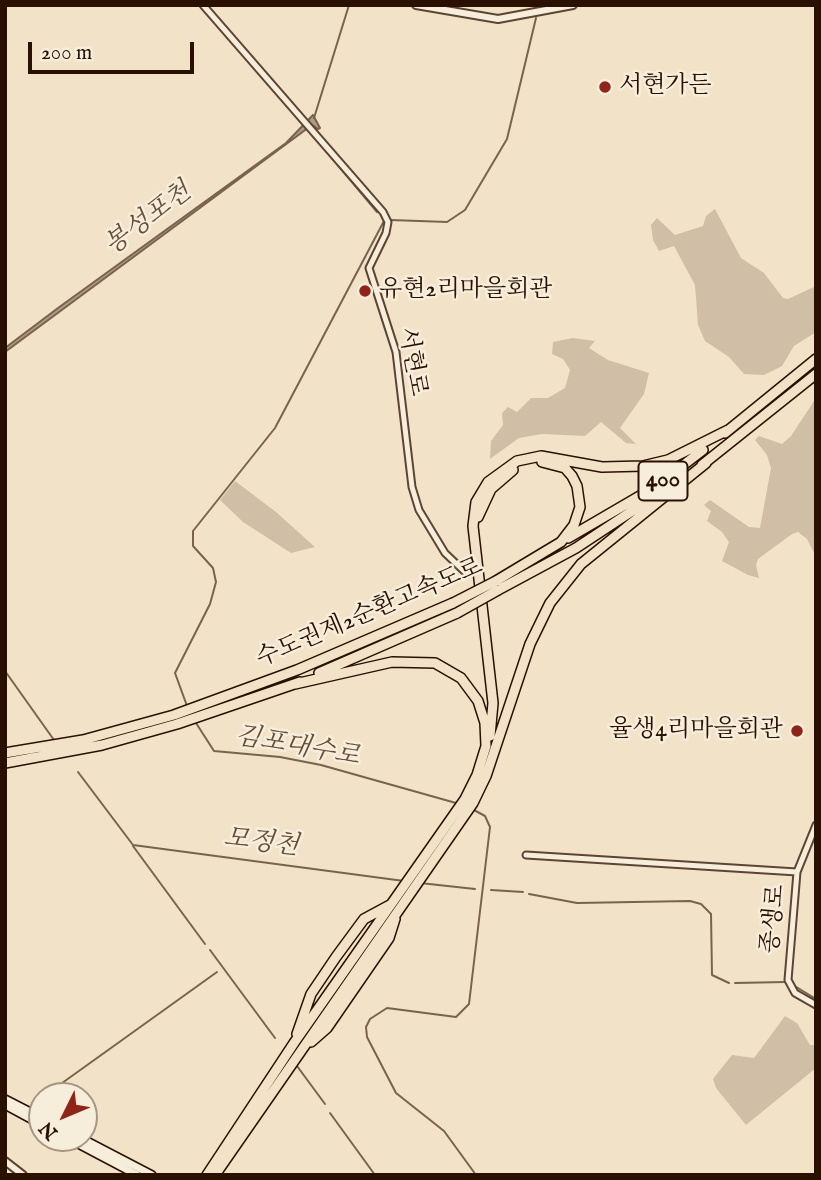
<!DOCTYPE html>
<meta charset="utf-8">
<style>
body{margin:0}
#map{position:relative;width:821px;height:1180px;overflow:hidden;background:#f2e3c8;font-family:"IM FELL English",serif}
canvas{display:block}
.frame{position:absolute;inset:0;border:7px solid #2a1000;pointer-events:none}
.north{position:absolute;left:28px;top:1082px;width:70px;height:70px;box-sizing:border-box;background:#f7eddb;border:2px solid #a59583;border-radius:50%;rotate:227deg;font-size:19px;font-weight:700;line-height:28px;text-align:center;color:#2a1000}
.north::after{content:'';display:block;margin:auto;width:24px;height:32px;background:#8f2418;clip-path:polygon(50% 0,100% 100%,50% 72%,0 100%)}
.scale{position:absolute;left:28px;top:42px;width:166px;height:32px;box-sizing:border-box;border:4px solid #2a1000;border-top:0;padding-left:9px;font-size:21px;line-height:24px;white-space:nowrap;color:#2a1000;-webkit-text-stroke:5px #f7eddb;paint-order:stroke}
</style>
<div id="map">
<canvas width="821" height="1180"></canvas>
<div class="frame"></div>
<div class="north">N</div>
<div class="scale">200 m</div>
</div>
<script>
const c = document.querySelector('canvas').getContext('2d');
c.lineJoin = 'round';
function fill(path, color) {
  c.fillStyle = color;
  c.fill(path, 'evenodd');
}
function poly(rows) {
  const path = new Path2D();
  for (const r of rows) {
    path.moveTo(r[0], r[1]);
    for (let i = 2; i < r.length; i += 2) path.lineTo(r[i], r[i + 1]);
  }
  return path;
}
function strokePath(path, color, width, dash) {
  c.strokeStyle = color;
  c.lineWidth = width;
  c.lineCap = dash ? 'butt' : 'round';
  c.setLineDash(dash || []);
  c.stroke(path);
}
function write(font, color, halo, rows, align = 'center') {
  c.font = font + ' "IM FELL English","Noto Serif KR",serif';
  c.lineWidth = 5;
  c.setLineDash([]);
  c.textBaseline = 'middle';
  c.strokeStyle = halo;
  c.fillStyle = color;
  for (const [text, x, y, turn = 0] of rows) {
    c.save();
    c.translate(x, y);
    c.rotate((+turn || 0) * Math.PI / 180);
    c.textAlign = isNaN(turn) ? turn : align;
    if (halo) c.strokeText(text, 0, 0);
    c.fillText(text, 0, 0);
    c.restore();
  }
}
fill(poly([
 [715,209,741,258,764,273,783,298,788,299,816,286,816,332,794,346,782,366,764,375,744,374,729,357,705,341,698,325,695,285,674,246,659,251,653,240,651,225,657,218,675,235,703,226,706,216],
 [573,338,595,341,589,348,608,360,649,373,644,394,620,428,636,444,626,443,601,422,585,436,542,434,519,438,490,459,491,441,503,425,502,413,508,407,517,412,531,398,548,398,565,388,570,370,563,359,552,354,553,342],
 [816,398,816,557,807,539,798,532,792,534,758,559,756,565,759,578,748,575,722,561,729,542,722,532,707,521,711,511,704,505,710,500,749,527,760,528,771,468,767,455,755,440,759,436,782,444,791,436],
 [235,481,276,512,315,547,291,553,243,522,220,500],
 [785,1016,797,1023,810,1045,816,1045,816,1068,746,1125,716,1088,713,1079,732,1055,754,1058]
]), '#d0bfa6');
const water = poly([
 [313,115,320,128,318,129,312,125,5,352,5,348,58,308,286,143,313,115]
]);
fill(water, '#ae9b84');
strokePath(water, '#79634f', 2);
strokePath(poly([
 [314,118,349,5],
 [321,145,377,212],
 [391,220,447,222,465,210,507,139,536,18],
 [5,671,54,740],
 [187,706,175,673,210,604,216,582,213,568,193,546,193,531,275,428,384,221],
 [196,723,214,751,280,757,321,765,456,803],
 [78,772,133,845,404,881],
 [474,810,485,816,490,827,469,1004,456,1017,387,1008,370,1019,366,1027,367,1037,396,1093,444,1131,476,1175],
 [133,846,205,944],
 [420,883,475,889],
 [491,890,523,892],
 [529,894,577,903,690,901,701,904,711,914,712,975,729,983],
 [210,950,275,1038],
 [735,983,785,982],
 [793,985,816,999],
 [297,1066,325,1104],
 [44,1096,217,972],
 [37,1101,42,1098],
 [330,1113,375,1175]
]), '#79634f', 2);
const minor = poly([
 [203,5,383,212,388,222,386,233,369,268,396,352,412,487,419,510,445,553,465,572],
 [816,825,797,872,788,980,795,993,816,1005],
 [526,855,797,872]
]);
const tertiary = poly([
 [416,5,498,19,573,5],
 [5,1161,23,1175]
]);
const secondary = poly([
 [5,1099,42,1118],
 [5,1105,42,1125],
 [67,1138,137,1175],
 [81,1138,152,1175]
]);
const motorway = poly([
 [725,433,816,359],
 [702,465,816,374],
 [478,517,491,489,513,470],
 [568,538,652,489,703,450],
 [536,557,561,542,574,525,580,507,577,486,572,476,565,468,542,462],
 [496,581,541,554],
 [498,590,576,548,667,488],
 [319,673,457,613],
 [490,736,493,703,473,526,476,502,488,482,517,461,541,456,602,467,643,466,668,460,728,430],
 [5,753,83,740,174,715,297,670,453,603],
 [5,763,102,745,177,724,300,682],
 [297,1034,311,994,336,957,364,919,390,905],
 [311,1042,327,1028,389,938,395,919],
 [207,1175,294,1043,465,799,477,775,486,746,485,723,478,701,461,678,435,663,392,662,295,684],
 [215,1175,473,803,486,776,530,644,550,603,581,564,706,463]
]);
strokePath(minor, '#5c4532', 9);
strokePath(tertiary, '#5c4532', 10);
strokePath(secondary, '#2a1000', 10);
strokePath(motorway, '#2a1000', 12);
strokePath(minor, '#f7eddb', 5);
strokePath(tertiary, '#f7eddb', 6);
strokePath(secondary, '#f7eddb', 7);
strokePath(motorway, '#f2e3c8', 9);
const motorwayBridge = poly([
 [453,603,496,581],
 [457,613,498,590]
]);
strokePath(motorwayBridge, '#2a1000', 12, []);
strokePath(motorwayBridge, '#f2e3c8', 9);
for (const [x, y, r, color] of [
 [605,87,7,"#8f2418"],
 [365,291,7,"#8f2418"],
 [797,731,7,"#8f2418"]
]) {
  const dot = new Path2D();
  dot.arc(x, y, r, 0, 2 * Math.PI);
  c.fillStyle = color;
  c.fill(dot);
  strokePath(dot, '#f7eddb', 2.5);
}
for (const [x, y, w] of [
 [663,481,49]
]) {
  const box = new Path2D();
  box.roundRect(x - w / 2, y - 19.5, w, 39, 5);
  c.fillStyle = '#f7eddb';
  c.fill(box);
  strokePath(box, '#2a1000', 2);
}
write('bold 23px', '#2a1000', null, [
 ["400",663,481]
]);
write('24px', '#2a1000', '#f7eddb', [
 ["서현가든",619,87],
 ["유현2리마을회관",379,291],
 ["율생4리마을회관",783,731,"right"]
], 'left');
write('24px', '#2a1000', '#f7eddb', [
 ["서현로",411,362,80],
 ["수도권제2순환고속도로",370,614,-23],
 ["종생로",775,919,-85]
]);
write('italic 26px', '#654f3b', '#f7eddb', [
 ["봉성포천",149,220,-37],
 ["김포대수로",297,748,10],
 ["모정천",261,844,7]
]);
</script>
